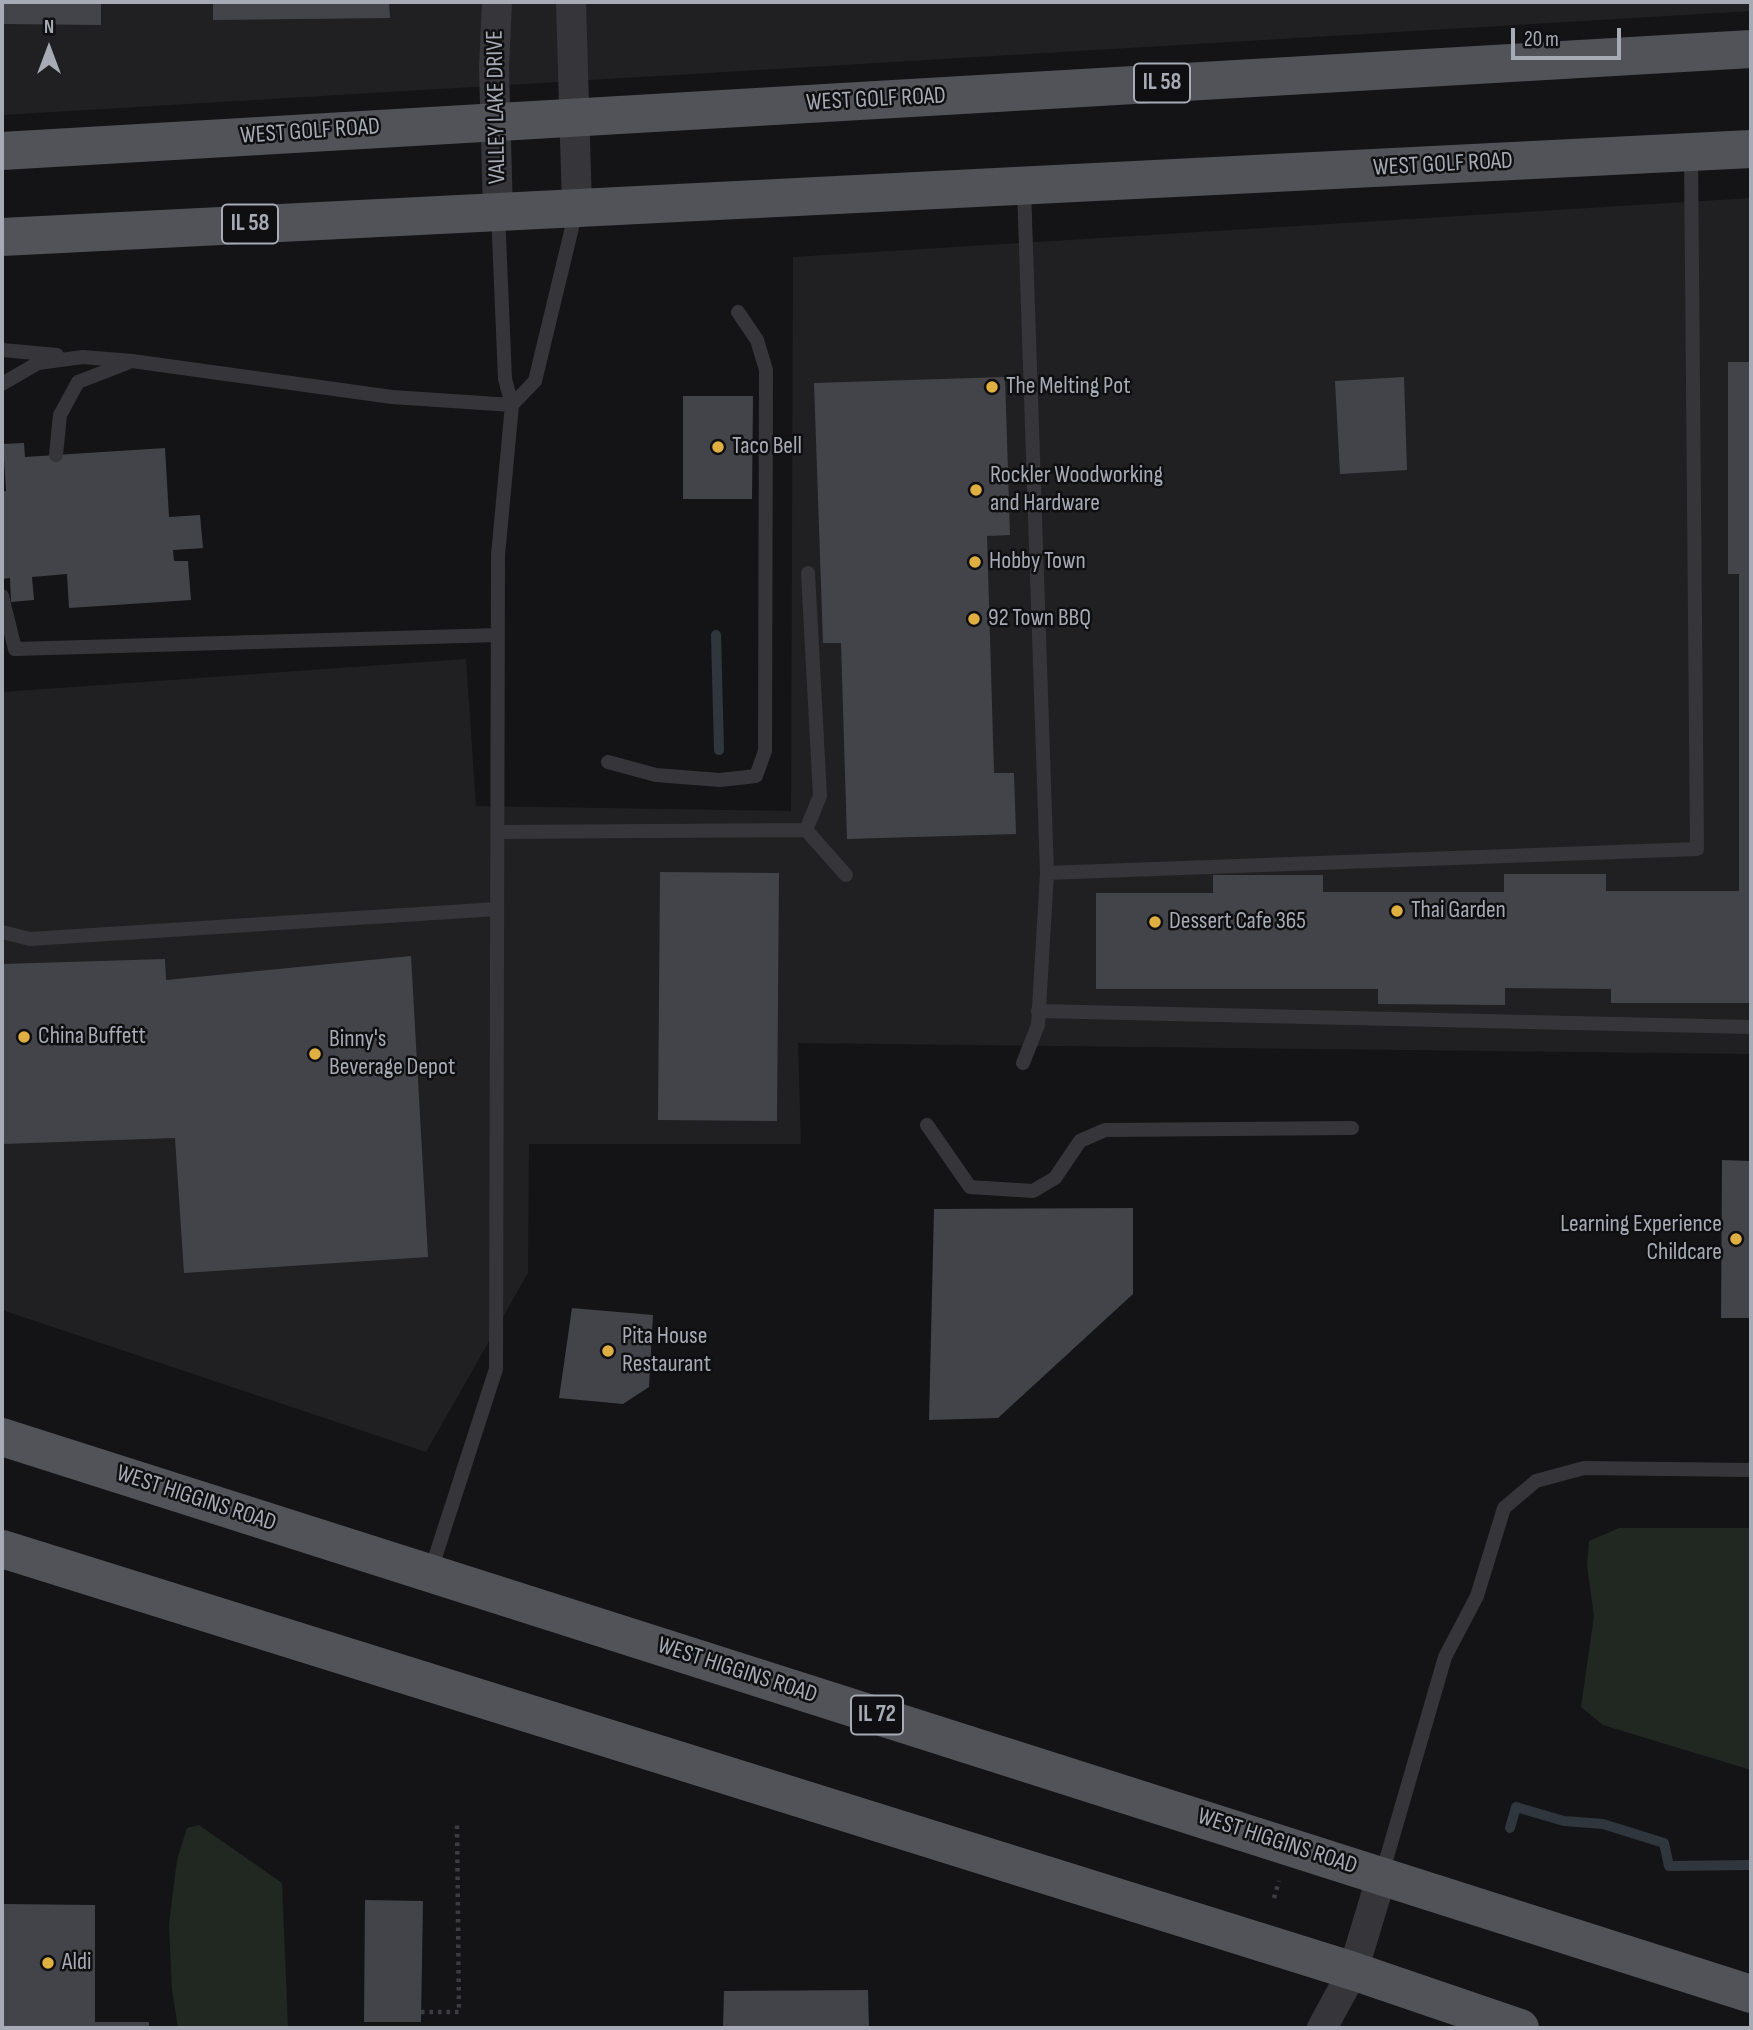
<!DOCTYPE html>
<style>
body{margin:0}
#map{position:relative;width:1753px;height:2030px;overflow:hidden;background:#141416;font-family:"Sofia Sans Condensed",sans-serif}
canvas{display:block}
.frame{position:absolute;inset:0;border:4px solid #a7abb5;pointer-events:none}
.north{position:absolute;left:14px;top:14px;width:70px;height:70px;-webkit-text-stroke:5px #0f0f11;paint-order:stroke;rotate:0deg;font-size:19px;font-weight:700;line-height:28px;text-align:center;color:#a7abb5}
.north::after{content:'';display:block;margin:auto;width:24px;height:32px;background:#a7abb5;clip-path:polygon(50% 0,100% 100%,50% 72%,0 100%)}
.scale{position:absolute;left:1511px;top:28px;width:110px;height:32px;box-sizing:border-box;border:4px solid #a7abb5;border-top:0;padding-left:9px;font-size:21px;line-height:24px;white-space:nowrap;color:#a7abb5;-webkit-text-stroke:5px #0f0f11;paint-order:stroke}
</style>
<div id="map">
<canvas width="1753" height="2030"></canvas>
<div class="frame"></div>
<div class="north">N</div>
<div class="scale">20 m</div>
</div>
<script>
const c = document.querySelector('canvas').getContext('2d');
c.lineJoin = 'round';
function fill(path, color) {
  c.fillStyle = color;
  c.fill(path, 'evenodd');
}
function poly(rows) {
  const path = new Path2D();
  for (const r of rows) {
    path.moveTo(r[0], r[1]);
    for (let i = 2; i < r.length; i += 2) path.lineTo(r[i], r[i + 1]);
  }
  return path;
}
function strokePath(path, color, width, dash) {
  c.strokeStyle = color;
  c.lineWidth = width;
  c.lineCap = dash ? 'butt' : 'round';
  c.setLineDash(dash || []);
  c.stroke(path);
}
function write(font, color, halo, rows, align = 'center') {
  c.font = font + ' "Sofia Sans Condensed",sans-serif';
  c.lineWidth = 5;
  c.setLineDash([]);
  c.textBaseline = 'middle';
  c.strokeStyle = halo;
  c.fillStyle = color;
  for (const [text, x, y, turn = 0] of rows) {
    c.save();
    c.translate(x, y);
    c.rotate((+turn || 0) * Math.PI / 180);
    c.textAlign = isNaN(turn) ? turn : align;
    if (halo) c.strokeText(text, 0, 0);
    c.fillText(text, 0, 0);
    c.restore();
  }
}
fill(poly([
 [2,2,1751,2,1751,11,2,115],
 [1751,198,1751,1054,798,1043,801,1144,529,1144,528,1273,426,1452,2,1310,2,692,466,659,476,806,791,811,793,257]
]), '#202023');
fill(poly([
 [1619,1528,1751,1528,1751,1770,1603,1725,1581,1707,1594,1616,1587,1565,1589,1541],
 [199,1825,282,1883,288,2028,178,2028,172,1990,169,1924,177,1860,187,1828]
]), '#212822');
strokePath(poly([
 [716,635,719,750],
 [1510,1828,1516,1807,1564,1821,1603,1824,1664,1843,1669,1866,1751,1865]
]), '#2f363d', 10);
fill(poly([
 [2,2,101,2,101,25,2,24],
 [213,2,389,2,390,18,213,20],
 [1728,362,1751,362,1751,1003,1611,1003,1611,989,1505,988,1505,1005,1378,1004,1378,989,1096,989,1096,893,1213,893,1213,875,1323,875,1323,892,1504,892,1504,874,1606,874,1606,891,1739,891,1739,574,1728,574],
 [1005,377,1010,535,987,536,994,773,1014,773,1016,834,847,839,841,643,823,643,814,383],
 [1404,377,1407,470,1340,474,1335,381],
 [683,396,753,396,752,499,683,499],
 [24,443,25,457,165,448,169,517,200,515,203,548,173,550,174,561,188,561,191,600,69,608,67,574,32,577,34,600,11,602,10,578,2,579,2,491,6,491,3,444],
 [660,872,779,873,777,1121,658,1120],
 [411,956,428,1257,184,1273,175,1138,2,1144,2,964,165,959,166,980],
 [1722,1160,1751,1161,1751,1318,1721,1318],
 [1133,1208,1133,1294,998,1418,929,1420,934,1209],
 [572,1308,653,1315,649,1387,623,1404,559,1398],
 [365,1900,423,1901,421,2022,364,2022],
 [2,1904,95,1905,95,2022,149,2022,149,2028,2,2028],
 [868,1990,869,2028,723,2028,724,1991]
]), '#434449');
strokePath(poly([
 [1274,1898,1279,1881],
 [421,2012,459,2012,457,1822]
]), '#3c3d41', 4.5, [3.5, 5]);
strokePath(poly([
 [1024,189,1047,873,1697,849,1691,154],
 [2,350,57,355],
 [2,384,38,363,83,357,132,361,392,397,512,405],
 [512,405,535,381,576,211],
 [56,455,60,415,78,382,127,363],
 [2,596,15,649,498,635],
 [608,762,656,775,720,780,756,776,765,751,766,370,757,340,738,312],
 [806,830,820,796,808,573],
 [498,832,806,830,846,875],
 [2,932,30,939,497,909],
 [1038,1011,1751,1027],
 [1023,1063,1038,1025,1047,873],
 [927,1125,970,1187,1033,1191,1055,1178,1080,1141,1105,1130,1352,1128],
 [431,1570,496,1369,498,555,512,405,505,379,498,213],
 [1382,1874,1445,1657,1477,1596,1504,1508,1536,1481,1584,1468,1751,1470]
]), '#36363a', 14);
strokePath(poly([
 [497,2,494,68,498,212],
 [571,2,577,207],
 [1322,2028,1353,1971,1382,1875]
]), '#36363a', 30);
strokePath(poly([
 [2,151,1751,49],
 [2,237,1751,149],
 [2,1437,1751,1994],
 [2,1549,1353,1971,1520,2028]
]), '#525359', 38);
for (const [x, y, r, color] of [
 [992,387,7,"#e0af42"],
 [718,447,7,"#e0af42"],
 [976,490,7,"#e0af42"],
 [975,562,7,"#e0af42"],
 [974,619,7,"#e0af42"],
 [1397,911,7,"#e0af42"],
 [1155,922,7,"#e0af42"],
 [24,1037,7,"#e0af42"],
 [315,1054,7,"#e0af42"],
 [1736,1239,7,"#e0af42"],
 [608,1351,7,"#e0af42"],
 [48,1963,7,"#e0af42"]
]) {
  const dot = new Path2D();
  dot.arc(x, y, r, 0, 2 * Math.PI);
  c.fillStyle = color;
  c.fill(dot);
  strokePath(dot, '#0f0f11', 2.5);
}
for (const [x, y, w] of [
 [1162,83,56],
 [250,224,56],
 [877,1715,52]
]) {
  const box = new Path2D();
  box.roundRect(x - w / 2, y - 19.5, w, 39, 5);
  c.fillStyle = '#0f0f11';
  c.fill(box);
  strokePath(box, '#a7abb5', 2);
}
write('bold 23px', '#a7abb5', null, [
 ["IL 58",1162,83],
 ["IL 58",250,224],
 ["IL 72",877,1715]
]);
write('24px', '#a7abb5', '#0f0f11', [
 ["WEST GOLF ROAD",876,100,-3],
 ["VALLEY LAKE DRIVE",497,107,-91],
 ["WEST GOLF ROAD",310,132,-4],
 ["WEST GOLF ROAD",1443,165,-3],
 ["WEST HIGGINS ROAD",196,1499,18],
 ["WEST HIGGINS ROAD",737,1671,18],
 ["WEST HIGGINS ROAD",1277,1842,18]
]);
write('24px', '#a7abb5', '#0f0f11', [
 ["The Melting Pot",1006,387],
 ["Taco Bell",732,447],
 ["Rockler Woodworking",990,476],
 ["and Hardware",990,504],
 ["Hobby Town",989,562],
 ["92 Town BBQ",988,619],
 ["Thai Garden",1411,911],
 ["Dessert Cafe 365",1169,922],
 ["China Buffett",38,1037],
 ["Binny's",329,1040],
 ["Beverage Depot",329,1068],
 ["Learning Experience",1722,1225,"right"],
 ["Childcare",1722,1253,"right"],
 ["Pita House",622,1337],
 ["Restaurant",622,1365],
 ["Aldi",62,1963]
], 'left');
</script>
